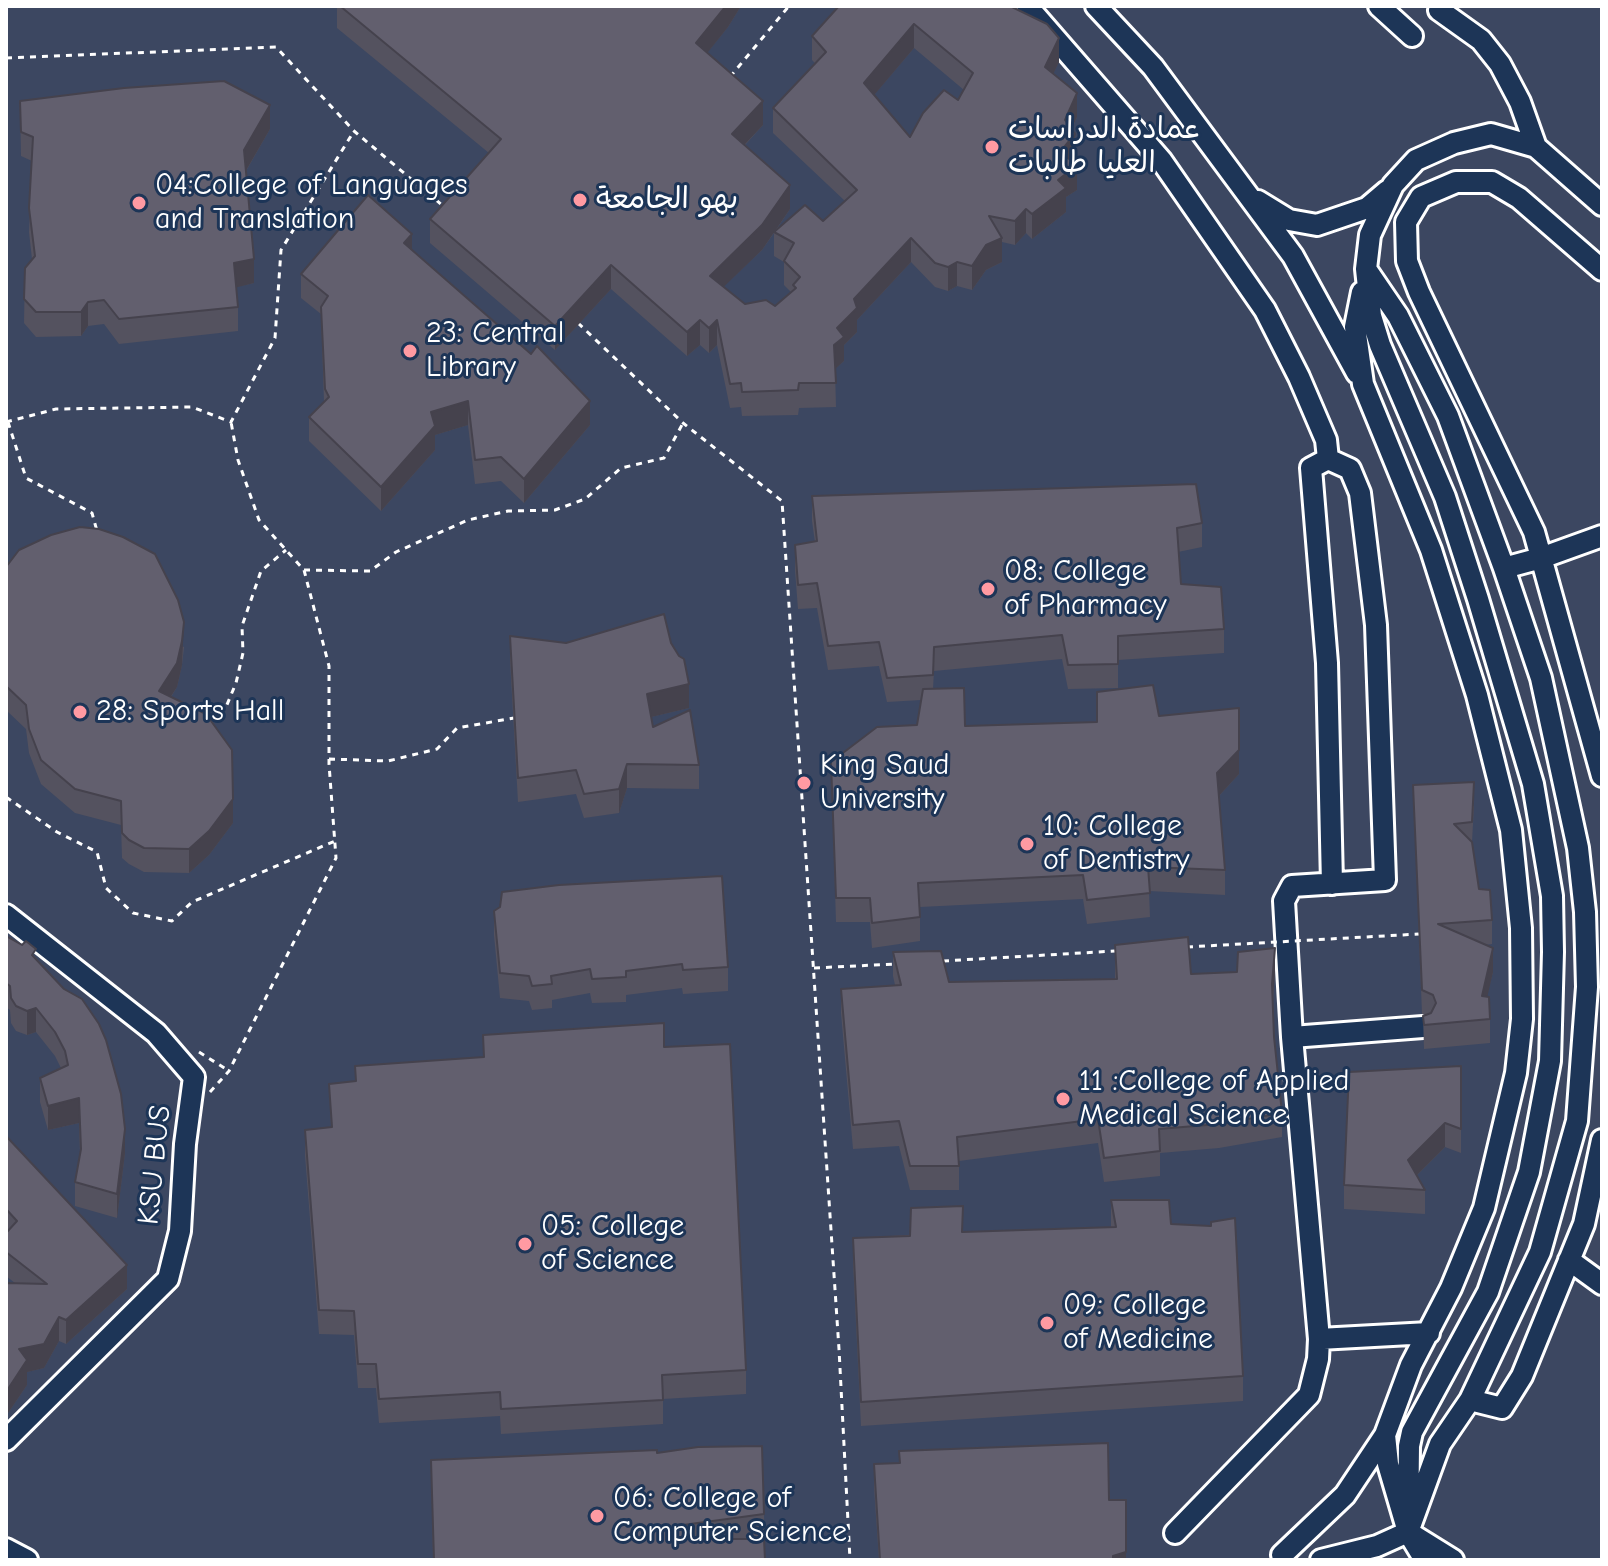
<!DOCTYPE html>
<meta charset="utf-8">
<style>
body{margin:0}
#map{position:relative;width:1608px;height:1566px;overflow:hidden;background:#2b3d5c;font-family:"Comic Neue",sans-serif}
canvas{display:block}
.frame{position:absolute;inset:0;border:8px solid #fff;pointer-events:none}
</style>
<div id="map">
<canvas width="1608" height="1566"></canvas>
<div class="frame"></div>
</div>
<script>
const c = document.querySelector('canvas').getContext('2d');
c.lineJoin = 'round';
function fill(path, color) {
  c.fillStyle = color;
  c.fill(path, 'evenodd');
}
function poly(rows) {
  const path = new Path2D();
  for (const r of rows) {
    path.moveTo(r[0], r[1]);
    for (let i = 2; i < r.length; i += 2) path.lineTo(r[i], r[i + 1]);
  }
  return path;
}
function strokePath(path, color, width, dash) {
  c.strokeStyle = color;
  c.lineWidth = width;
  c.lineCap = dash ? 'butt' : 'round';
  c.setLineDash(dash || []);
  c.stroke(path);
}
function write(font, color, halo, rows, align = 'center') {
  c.font = font + ' "Comic Neue","Playpen Sans Arabic",sans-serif';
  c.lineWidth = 6;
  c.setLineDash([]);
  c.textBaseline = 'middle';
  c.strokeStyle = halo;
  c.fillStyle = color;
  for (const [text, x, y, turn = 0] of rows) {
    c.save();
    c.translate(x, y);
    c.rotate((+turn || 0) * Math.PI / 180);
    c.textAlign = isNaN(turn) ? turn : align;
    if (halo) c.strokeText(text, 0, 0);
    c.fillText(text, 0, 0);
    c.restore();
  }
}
fill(poly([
 [6,6,1602,6,1602,1560,6,1560]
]), '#3c4761');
const minor = poly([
 [1027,6,1161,160,1265,310,1299,377,1326,440,1328,459],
 [1096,6,1153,67,1293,256,1357,373],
 [1379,6,1412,36],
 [1439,10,1481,40,1500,64,1520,102,1536,147],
 [1258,201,1289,220,1317,225,1367,208,1387,191],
 [1602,270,1519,198,1492,182,1456,182,1421,197,1406,222,1407,261,1419,292,1534,532,1602,776],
 [1362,292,1355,327,1363,384,1431,550,1477,695,1511,830,1521,928,1522,1019,1516,1073,1484,1208,1451,1288,1411,1365,1385,1435,1388,1464,1408,1532,1425,1560],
 [1328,459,1311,468,1327,663,1332,884],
 [1504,568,1541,558,1602,536],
 [6,915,156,1033,194,1077,185,1144,180,1231,168,1279,6,1440],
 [1292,1037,1423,1027],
 [1569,1260,1602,1284],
 [1319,1339,1429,1333],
 [1470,1400,1502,1408,1522,1376,1584,1224,1602,1140],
 [1175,1533,1309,1395,1318,1359,1319,1339,1292,1037,1284,901,1292,886,1385,880,1376,625,1360,493,1350,469,1328,459],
 [6,1549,27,1560],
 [1282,1555,1345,1495,1385,1435],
 [1321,1560,1377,1546,1408,1532,1440,1444,1470,1400,1540,1252,1577,1121,1587,987,1585,912,1578,848,1541,678,1504,568,1448,416,1398,316,1368,272],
 [1453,1560,1408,1532,1409,1446,1412,1432,1488,1292,1529,1172,1550,1061,1553,952,1552,896,1533,784,1478,599,1445,497,1380,345,1371,316,1366,269,1370,235,1393,185,1416,160,1454,143,1491,134,1536,147,1602,205]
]);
strokePath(minor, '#fff', 26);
strokePath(poly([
 [6,58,276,47,354,131,442,205],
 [730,77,789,6],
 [578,323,683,423,782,501,839,1349,850,1560],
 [6,422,56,409,192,407,231,422,275,338,281,250,354,131],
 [8,422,26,478,92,513,97,531],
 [304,570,370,571,396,552,468,520,508,511,555,510,585,499,621,468,664,458,683,423],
 [209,720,226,707,236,683,243,653,242,626,261,571,286,550],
 [329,759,388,761,437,749,457,728,514,718],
 [6,797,57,832,97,852,106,888,133,913,172,921,192,902,335,841],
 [199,1052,229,1071],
 [210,1092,229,1071,336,858,329,764,329,666,304,570,259,520,238,460,231,422]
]), '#fff', 3, [6, 6]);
strokePath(minor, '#1d3557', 20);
strokePath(poly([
 [1187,947,1419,934],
 [943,961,1115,951],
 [814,968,896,964]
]), '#fff', 3, [6, 6]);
fill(poly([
 [337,6,741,6,728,27,707,53,763,125,745,145,790,209,776,230,823,221,845,201,773,133,773,108,815,63,812,60,812,36,1010,6,1059,62,1053,74,1077,117,1072,129,1075,158,1072,162,1077,190,1066,197,1066,212,1032,239,1026,233,1015,245,1002,242,1002,262,986,270,972,290,957,286,948,291,935,287,911,262,857,320,857,332,844,345,844,361,835,369,836,407,799,408,798,415,742,416,741,407,730,408,717,345,709,353,700,345,687,356,611,289,555,350,430,243,430,219,489,153,337,28],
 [914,48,964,90,958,100,910,137,874,95],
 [774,233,774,256,784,262,784,285,791,292,775,306,745,304,723,287,762,250],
 [20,101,270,129,246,171,254,283,236,287,238,307,238,331,119,344,104,324,88,326,81,336,36,337,24,323,25,268,32,259,29,232,32,161,21,156],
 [412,251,590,425,524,503,501,481,475,484,468,425,435,435,435,450,381,511,309,441,309,417,324,402,321,314,301,298,301,274],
 [812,496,1202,523,1202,547,1178,552,1181,584,1224,629,1224,653,1118,660,1118,688,1068,689,1062,659,934,671,933,689,965,726,1097,722,1159,716,1239,774,1219,796,1225,870,1225,895,1149,891,1150,917,1087,924,1083,899,920,907,920,941,872,948,870,922,836,922,831,762,917,725,921,700,887,702,879,666,828,670,817,608,798,609,795,570,795,545,815,542,812,521],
 [6,567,184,647,182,665,177,687,171,697,233,823,209,855,189,873,144,872,129,864,122,858,121,825,75,813,41,784,29,753,26,729,6,710],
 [510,636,689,708,651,717,653,727,699,765,699,789,627,788,619,813,584,818,576,794,518,802,510,660],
 [1413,785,1474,806,1472,842,1479,889,1492,920,1492,944,1485,945,1493,972,1487,996,1490,1019,1490,1043,1424,1049,1423,1016,1425,1015,1422,1014],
 [494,911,728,967,728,991,683,994,682,988,626,995,626,1002,592,1003,590,993,552,1000,552,1008,532,1010,529,1001,500,998,494,935],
 [6,936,36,960,125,1153,117,1218,75,1206,75,1182,80,1153,79,1123,48,1130,40,1102,40,1078,61,1068,55,1056,36,1032,27,1035,16,1031,11,1023,10,1010,6,1007],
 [1115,945,1191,974,1275,972,1273,1002,1274,1037,1282,1113,1282,1137,1219,1148,1160,1153,1160,1176,1104,1182,1098,1143,959,1161,959,1190,910,1190,899,1146,853,1149,841,1013,841,989,895,985,893,976,893,952,949,982,1115,979],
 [483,1035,664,1047,746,1370,746,1394,663,1399,663,1424,501,1434,500,1416,379,1423,376,1388,358,1388,354,1335,319,1334,305,1155,305,1130,331,1127,329,1084,355,1081,355,1066,483,1057],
 [1461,1066,1461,1153,1445,1147,1417,1175,1425,1190,1425,1214,1344,1209,1344,1185],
 [6,1136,127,1289,66,1344,59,1341,44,1368,27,1372,27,1385,6,1416,6,1283,15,1283,6,1276],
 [1111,1200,1171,1224,1243,1376,1243,1401,861,1426,853,1262,853,1238,963,1232,1111,1227],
 [899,1451,1109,1500,1126,1560,879,1560,874,1488,874,1464,899,1463],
 [657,1453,764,1514,765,1560,433,1560,431,1460]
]), '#54525f');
fill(poly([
 [726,6,741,6,728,27,696,67,696,43],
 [914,24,914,48,864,107,864,83],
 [1059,38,1059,62,1045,91,1045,67],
 [1077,93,1077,117,1065,144,1065,120],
 [763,101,763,125,732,158,732,134],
 [270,105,270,129,244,174,244,150],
 [1075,134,1075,158,1060,176,1060,152],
 [1077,165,1077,190,1066,197,1066,212,1032,239,1032,214,1058,180],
 [790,185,790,209,762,250,710,300,710,276],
 [1026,209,1026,233,1015,245,1015,221],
 [412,234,412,258,404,243],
 [911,238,911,262,857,320,857,332,844,345,844,361,834,370,834,345,837,328,854,299],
 [1002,238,1002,262,986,270,972,290,972,266,986,245],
 [254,259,254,283,234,288,234,263],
 [957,262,957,286,948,291,948,267],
 [611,265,611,289,555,350,555,326],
 [88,302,88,326,81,336,81,312],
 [700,320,700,345,687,356,687,332],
 [717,320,717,345,709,353,709,328],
 [468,401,468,425,435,435,435,450,381,511,381,487,431,412],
 [590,401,590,425,524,503,524,479],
 [184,622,182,665,177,687,159,715,159,691],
 [689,684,689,708,647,718,647,694],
 [1239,750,1239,774,1217,798,1217,773],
 [627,764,627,788,619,813,619,789],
 [233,799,233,823,209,855,189,873,189,849],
 [1275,948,1275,972,1272,1009,1272,984],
 [1493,948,1493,972,1482,1020,1482,996],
 [36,1008,36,1032,27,1035,27,1011],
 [79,1098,79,1123,48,1130,48,1106],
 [1445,1123,1445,1147,1408,1184,1408,1160],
 [125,1129,125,1153,117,1218,117,1194],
 [127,1265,127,1289,66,1344,66,1320],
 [59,1317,59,1341,44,1368,27,1372,27,1385,6,1416,6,1392,19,1349],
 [1126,1500,1126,1560,1113,1560,1113,1556]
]), '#45424d');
const building = poly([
 [340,6,726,6,696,43,763,101,732,134,790,185,762,225,710,276,745,304,766,300,775,306,796,288,793,285,800,277,784,261,794,243,774,232,805,205,823,221,857,190,773,108,826,52,812,36,839,6,1010,6,1047,24,1059,38,1045,67,1077,93,1065,120,1075,134,1060,152,1077,165,1058,180,1066,188,1032,214,1026,209,1015,221,989,216,1002,238,986,245,972,266,957,262,948,267,935,263,911,238,854,299,857,308,837,328,844,337,834,345,836,383,799,383,798,390,742,392,741,383,730,384,717,320,709,328,700,320,687,332,611,265,555,326,430,219,501,139,340,6],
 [914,24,973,73,958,100,944,90,923,113,910,137,864,83,914,24],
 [224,81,270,105,244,150,254,259,234,263,238,307,119,319,104,300,88,302,81,312,36,312,24,299,25,268,35,256,29,208,33,137,21,132,20,101,124,88,224,81],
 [368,195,412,234,404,243,531,354,537,346,590,401,524,479,501,457,475,460,468,401,431,412,435,426,381,487,309,417,329,397,325,389,321,307,328,296,301,274,368,195],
 [1196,484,1202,523,1177,528,1181,584,1221,587,1224,629,1118,636,1118,664,1068,665,1062,635,934,647,933,675,887,678,879,642,828,646,817,583,798,585,795,545,817,541,812,496,1196,484],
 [80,527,99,529,123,537,155,554,178,600,184,622,182,641,177,663,159,691,206,714,232,750,233,799,209,831,189,849,144,848,129,840,122,833,121,801,75,789,41,760,29,729,26,705,6,686,6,567,19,550,51,535,80,527],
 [664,614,671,643,679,656,684,659,689,684,647,694,653,727,690,710,699,765,627,764,619,789,584,794,576,770,518,778,510,636,566,643,664,614],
 [1153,685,1159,716,1239,708,1239,750,1217,773,1225,870,1148,867,1150,893,1087,900,1083,875,918,883,920,917,872,923,870,898,836,898,831,762,877,727,917,725,923,689,964,688,965,726,1097,722,1097,692,1153,685],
 [1474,782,1472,822,1454,824,1472,842,1479,889,1490,890,1492,920,1438,924,1493,948,1482,996,1489,997,1490,1019,1424,1025,1423,1016,1431,1013,1436,1003,1433,995,1422,990,1413,785,1474,782],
 [722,876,728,967,683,970,682,964,626,971,626,977,592,979,590,969,551,976,552,984,532,986,529,976,500,973,494,911,500,907,502,892,559,885,722,876],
 [6,936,22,945,26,941,36,949,32,955,64,989,82,999,99,1024,106,1040,121,1094,125,1129,117,1194,75,1182,81,1149,79,1098,48,1106,40,1078,68,1065,65,1051,55,1032,36,1008,27,1011,16,1006,11,998,10,986,6,983,6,936],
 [1188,937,1191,974,1237,972,1238,952,1275,948,1272,984,1274,1037,1282,1113,1219,1124,1159,1129,1160,1151,1104,1158,1098,1119,957,1137,959,1166,910,1166,899,1121,853,1125,841,989,901,985,893,952,941,951,949,982,1117,979,1115,945,1188,937],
 [664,1023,664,1047,730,1044,746,1370,662,1375,663,1400,501,1409,500,1392,379,1399,376,1364,358,1364,354,1311,319,1310,305,1130,332,1127,329,1084,356,1081,355,1066,484,1057,483,1035,664,1023],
 [1461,1066,1461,1129,1445,1123,1408,1160,1425,1190,1344,1185,1349,1072,1461,1066],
 [6,1136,127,1265,66,1320,59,1317,44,1344,19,1349,27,1360,6,1392,6,1283,47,1284,6,1252,6,1233,17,1221,6,1209,6,1136],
 [1111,1200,1169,1200,1171,1224,1211,1226,1211,1222,1235,1218,1243,1376,861,1402,853,1238,910,1236,911,1208,963,1206,962,1232,1116,1227,1111,1200],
 [1108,1443,1109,1500,1126,1500,1126,1552,1113,1556,1113,1560,880,1560,874,1464,900,1463,899,1451,1108,1443],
 [762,1446,764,1514,683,1525,684,1539,764,1539,765,1560,434,1560,431,1460,657,1450,657,1453,698,1447,762,1446]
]);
fill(building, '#625f6e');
strokePath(building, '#45424d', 2);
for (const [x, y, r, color] of [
 [992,147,8,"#ff9aa2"],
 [580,200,8,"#ff9aa2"],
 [139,203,8,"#ff9aa2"],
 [410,351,8,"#ff9aa2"],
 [988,589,8,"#ff9aa2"],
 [80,712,8,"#ff9aa2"],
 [804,783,8,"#ff9aa2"],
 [1027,844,8,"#ff9aa2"],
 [1063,1099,8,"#ff9aa2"],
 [525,1244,8,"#ff9aa2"],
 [1047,1323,8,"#ff9aa2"],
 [597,1516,8,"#ff9aa2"]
]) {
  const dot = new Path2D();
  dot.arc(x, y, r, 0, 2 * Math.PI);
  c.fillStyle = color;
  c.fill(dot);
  strokePath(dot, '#1d3557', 3);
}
write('30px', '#fff', '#1d3557', [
 ["عمادة الدراسات",1008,130],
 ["العليا طالبات",1008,164],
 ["04:College of Languages",155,186],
 ["and Translation",155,220],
 ["بهو الجامعة",596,200],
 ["23: Central",426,334],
 ["Library",426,368],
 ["08: College",1004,572],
 ["of Pharmacy",1004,606],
 ["28: Sports Hall",96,712],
 ["King Saud",820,766],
 ["University",820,800],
 ["10: College",1043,827],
 ["of Dentistry",1043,861],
 ["11 :College of Applied",1079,1082],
 ["Medical Science",1079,1116],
 ["05: College",541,1227],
 ["of Science",541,1261],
 ["09: College",1063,1306],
 ["of Medicine",1063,1340],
 ["06: College of",613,1499],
 ["Computer Science",613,1533]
], 'left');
write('30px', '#fff', '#1d3557', [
 ["KSU BUS",155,1165,-84]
]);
</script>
